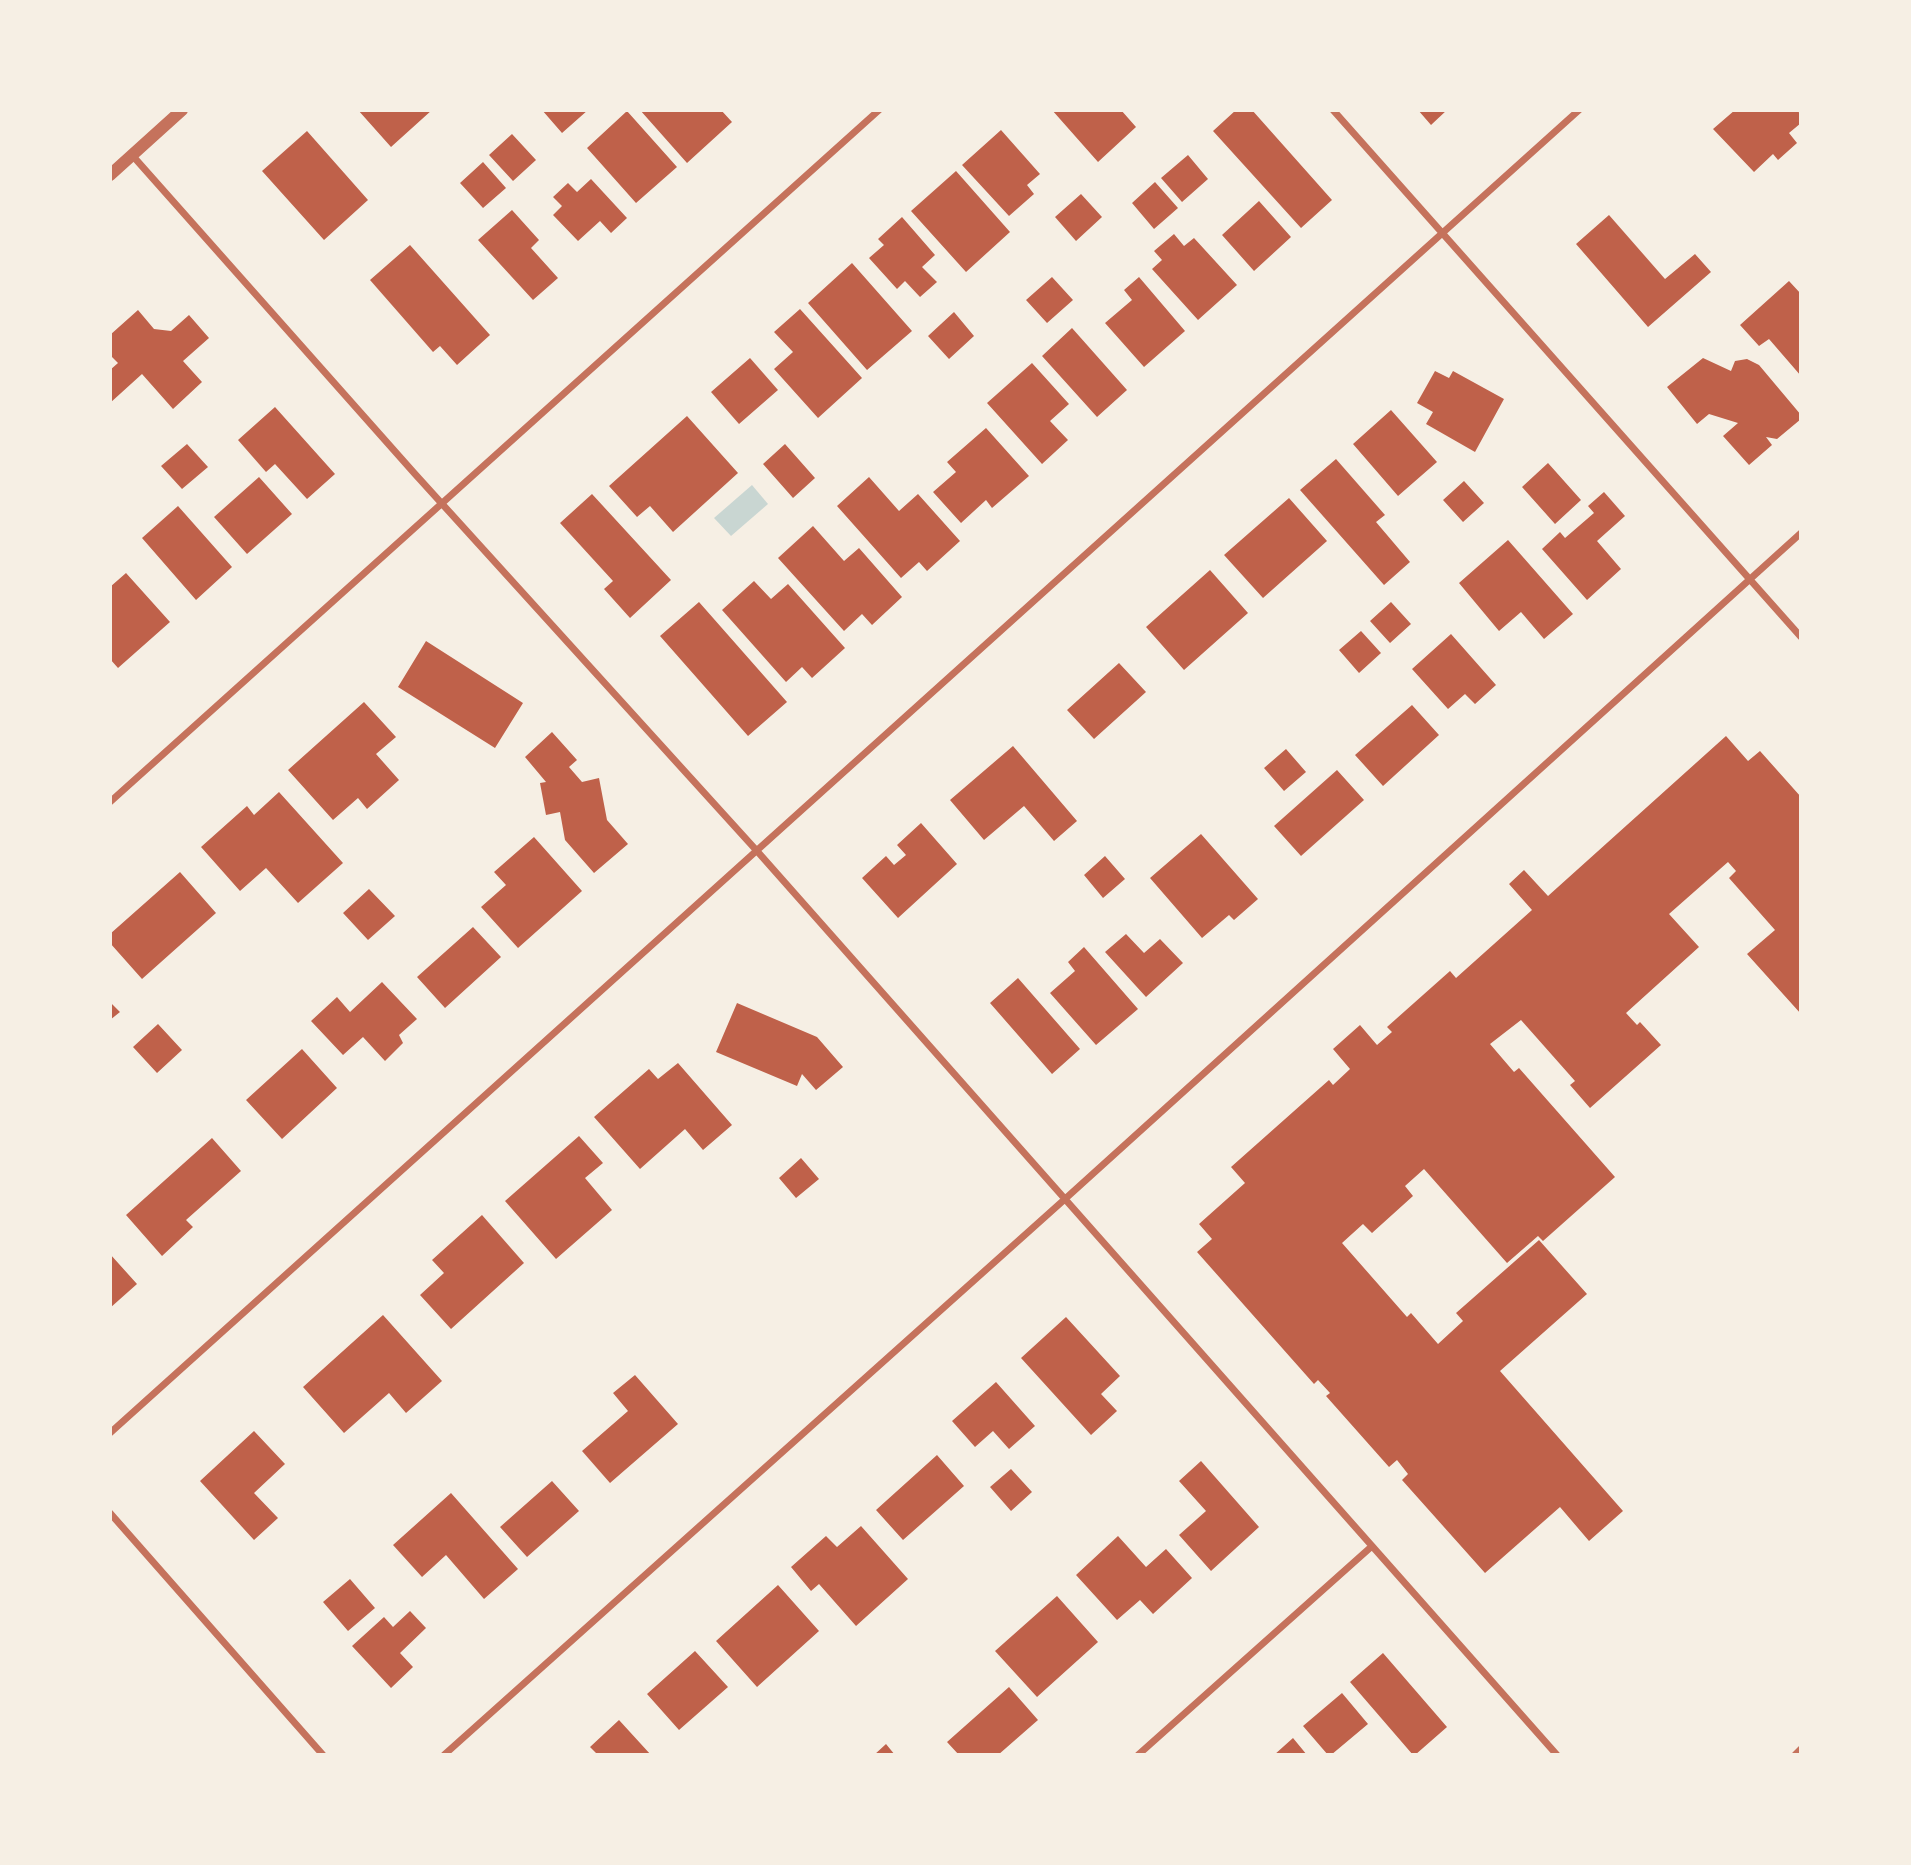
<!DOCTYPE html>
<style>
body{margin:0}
#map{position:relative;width:1911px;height:1865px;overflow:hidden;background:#f6efe4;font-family:"Fira Sans Condensed",sans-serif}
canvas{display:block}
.frame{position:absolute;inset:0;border:112px solid #f6efe4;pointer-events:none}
</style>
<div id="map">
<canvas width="1911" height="1865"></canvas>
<div class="frame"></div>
</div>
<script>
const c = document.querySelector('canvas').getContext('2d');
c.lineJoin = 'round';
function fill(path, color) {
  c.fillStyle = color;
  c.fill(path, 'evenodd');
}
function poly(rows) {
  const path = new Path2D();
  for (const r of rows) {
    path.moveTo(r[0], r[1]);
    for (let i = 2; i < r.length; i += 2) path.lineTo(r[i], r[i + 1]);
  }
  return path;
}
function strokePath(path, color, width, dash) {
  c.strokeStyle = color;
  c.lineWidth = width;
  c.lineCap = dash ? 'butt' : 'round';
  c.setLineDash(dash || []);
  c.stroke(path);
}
fill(poly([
 [752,485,768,504,731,536,714,518]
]), '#c9d6d2');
fill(poly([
 [358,110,432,110,391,147],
 [542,110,588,110,562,133],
 [640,110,721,110,732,122,687,163],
 [1052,110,1121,110,1136,127,1098,162],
 [1236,110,1252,110,1332,200,1301,228,1213,131],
 [1418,110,1447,110,1431,125],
 [1735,110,1797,110,1801,115,1801,123,1789,133,1797,143,1778,160,1773,154,1754,172,1713,129],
 [627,111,677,167,636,203,587,148],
 [1001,130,1040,174,1027,185,1034,194,1009,216,962,165],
 [307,131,368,200,324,240,262,171],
 [512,134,536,160,513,181,489,155],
 [1188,155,1208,179,1182,202,1161,178],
 [483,162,506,188,483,208,460,183],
 [956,171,1010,232,966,272,911,211],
 [591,179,627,218,611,233,600,221,578,241,553,215,562,206,553,197,568,183,577,192],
 [1155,182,1178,208,1154,229,1132,203],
 [1081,194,1102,217,1076,241,1055,217],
 [1259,201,1291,237,1254,271,1222,235],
 [512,210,539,240,531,248,558,278,533,300,478,240],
 [1609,215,1665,279,1695,254,1711,272,1648,327,1576,244],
 [902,217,935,255,922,267,937,282,920,297,905,281,897,289,869,258,884,245,878,239],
 [1174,234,1184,246,1194,238,1237,285,1198,320,1152,269,1162,260,1154,251],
 [410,245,490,335,457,365,440,346,433,352,370,280],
 [852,263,912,331,867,370,808,303],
 [1052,277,1073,300,1047,323,1026,300],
 [1139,277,1185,331,1144,367,1105,323,1132,300,1124,290],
 [1789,281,1801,294,1801,376,1769,339,1759,346,1740,325],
 [800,309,862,378,818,418,774,369,793,352,774,332],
 [138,310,154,329,171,331,189,315,209,338,183,361,202,382,173,409,142,374,110,403,110,370,118,363,110,355,110,335],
 [954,312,974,336,949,359,928,336],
 [1072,328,1127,390,1097,417,1042,356],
 [750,358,778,390,739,424,711,392],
 [1703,358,1731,371,1735,361,1747,359,1759,365,1801,415,1801,419,1777,439,1766,437,1772,445,1749,465,1723,436,1738,423,1709,414,1697,424,1667,387],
 [1032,363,1069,404,1050,421,1068,440,1042,464,987,403],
 [1435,371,1449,378,1453,371,1504,399,1475,452,1426,424,1433,412,1417,403],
 [275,407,335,474,307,499,275,464,266,472,238,440],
 [1391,410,1437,462,1398,496,1353,444],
 [687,416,738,473,673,532,650,506,637,517,609,486],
 [986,428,1029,476,992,508,986,500,961,523,933,492,956,472,947,462],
 [187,444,208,467,182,489,161,466],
 [785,444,815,478,793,498,763,464],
 [1336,459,1385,515,1376,522,1410,562,1384,585,1300,490],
 [1548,463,1581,500,1555,524,1522,487],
 [259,477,292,514,247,554,214,517],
 [869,477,899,511,918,494,960,541,927,571,919,562,901,578,837,506],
 [1464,481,1484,503,1463,522,1443,500],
 [1604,492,1625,516,1597,541,1621,569,1587,600,1542,549,1560,532,1565,538,1594,513,1588,506],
 [592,494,671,580,630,618,604,589,613,581,560,523],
 [1289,498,1327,541,1263,598,1224,555],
 [178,506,232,567,196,600,142,538],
 [813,526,844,561,859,548,902,597,872,625,862,614,844,631,778,558],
 [1508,540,1573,614,1544,639,1521,612,1499,631,1459,583],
 [1210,570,1248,613,1184,670,1146,627],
 [126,573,170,622,118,668,110,659,110,587],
 [754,581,771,599,788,584,845,648,812,678,802,667,786,682,722,610],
 [699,602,787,702,748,736,660,636],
 [1391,602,1411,624,1390,643,1370,621],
 [1361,631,1381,653,1359,673,1339,650],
 [1451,634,1496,685,1475,704,1465,694,1448,709,1412,669],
 [426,641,523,703,495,748,398,687],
 [1119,663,1146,692,1094,739,1067,710],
 [364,702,396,737,376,754,399,780,367,809,358,798,333,820,288,770],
 [1412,705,1439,735,1383,786,1355,755],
 [552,732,577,760,569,767,582,782,599,778,607,820,628,844,594,873,565,840,560,812,546,815,540,783,546,782,525,757],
 [1726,736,1748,761,1760,751,1801,797,1801,1014,1747,954,1775,930,1729,878,1736,871,1728,862,1669,914,1699,947,1626,1013,1637,1025,1640,1022,1661,1045,1590,1108,1570,1085,1575,1081,1521,1020,1490,1044,1514,1072,1519,1068,1615,1177,1543,1241,1538,1236,1507,1263,1424,1169,1405,1186,1413,1196,1372,1233,1363,1224,1342,1243,1407,1317,1411,1313,1438,1344,1463,1321,1456,1313,1539,1240,1587,1294,1500,1371,1623,1511,1589,1541,1560,1507,1485,1573,1402,1480,1408,1474,1397,1460,1389,1467,1326,1396,1330,1393,1318,1380,1314,1384,1197,1252,1212,1239,1199,1224,1245,1183,1231,1167,1329,1080,1333,1085,1350,1069,1333,1049,1360,1025,1377,1045,1392,1032,1387,1027,1450,971,1456,978,1532,910,1509,884,1524,870,1548,896],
 [1013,746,1077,821,1054,841,1024,806,984,840,950,800],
 [1286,749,1306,772,1284,791,1264,768],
 [1337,770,1364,800,1301,856,1274,826],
 [279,792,343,863,298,903,266,868,240,891,201,847,247,806,254,815],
 [921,823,957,864,898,918,862,878,886,856,894,865,906,855,897,845],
 [1201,834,1258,899,1234,920,1229,915,1202,938,1150,878],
 [534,837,582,891,518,948,481,907,506,885,494,872],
 [1105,856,1125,879,1103,898,1084,875],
 [180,872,216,913,142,979,110,943,110,934],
 [369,889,395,916,368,940,343,913],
 [473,927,501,957,445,1008,417,977],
 [1126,934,1144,953,1160,939,1183,963,1146,997,1105,952],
 [1084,947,1138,1009,1096,1045,1050,993,1075,971,1068,962],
 [1018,978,1080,1049,1052,1074,990,1003],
 [382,982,417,1019,399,1035,403,1043,385,1061,363,1037,343,1055,311,1021,337,997,350,1012],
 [110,1002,120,1012,110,1020],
 [737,1003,817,1037,843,1067,816,1090,802,1074,797,1086,716,1052],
 [158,1024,182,1050,157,1073,133,1047],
 [302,1049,337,1088,282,1139,246,1100],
 [678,1063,732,1125,703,1150,685,1129,640,1169,594,1117,649,1069,658,1079],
 [579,1136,603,1163,585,1178,612,1210,556,1259,505,1201],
 [212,1138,241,1171,186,1220,193,1227,162,1256,126,1215],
 [801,1158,819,1179,796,1198,779,1178],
 [482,1215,524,1263,451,1329,420,1295,444,1273,432,1260],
 [110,1254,137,1284,110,1308],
 [383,1315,442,1381,406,1413,389,1393,344,1433,303,1387],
 [1066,1317,1120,1376,1101,1394,1117,1411,1091,1435,1021,1358],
 [635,1375,678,1424,610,1483,582,1451,628,1411,613,1393],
 [996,1382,1035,1426,1009,1449,993,1431,975,1447,952,1421],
 [254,1431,285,1464,254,1493,278,1518,254,1540,200,1481],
 [937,1455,964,1486,903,1540,876,1510],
 [1201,1461,1259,1527,1211,1571,1179,1535,1206,1511,1179,1481],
 [1011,1469,1032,1492,1011,1511,990,1487],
 [552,1481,579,1511,527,1557,500,1527],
 [451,1493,518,1569,484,1599,446,1555,422,1577,393,1545],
 [861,1526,908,1579,856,1626,819,1584,811,1591,791,1567,826,1536,837,1547],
 [1118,1536,1146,1567,1166,1549,1192,1578,1153,1614,1140,1600,1117,1620,1076,1575],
 [350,1579,375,1608,348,1631,323,1602],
 [778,1585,819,1631,757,1687,716,1641],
 [1057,1596,1098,1642,1037,1697,995,1651],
 [410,1611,426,1628,400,1653,413,1667,391,1688,352,1646,384,1617,393,1627],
 [695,1651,728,1687,679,1730,647,1694],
 [1383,1653,1447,1727,1415,1755,1413,1755,1350,1682],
 [1009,1687,1038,1720,998,1755,959,1755,947,1742],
 [1342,1693,1368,1724,1331,1755,1328,1755,1303,1726],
 [619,1720,651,1755,598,1755,590,1747],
 [1293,1738,1307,1755,1274,1755],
 [886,1744,895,1755,874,1755]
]), '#bf614a');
strokePath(poly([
 [1333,110,1801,637],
 [132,155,415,474,757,851,1557,1755],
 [110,802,879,110],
 [110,1433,1579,110],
 [110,1513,323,1755],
 [444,1755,1065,1199,1801,533],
 [1138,1755,1371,1547],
 [1795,1755,1801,1749]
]), '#c5725c', 7);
strokePath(poly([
 [110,175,182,110]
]), '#c5725c', 12);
</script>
